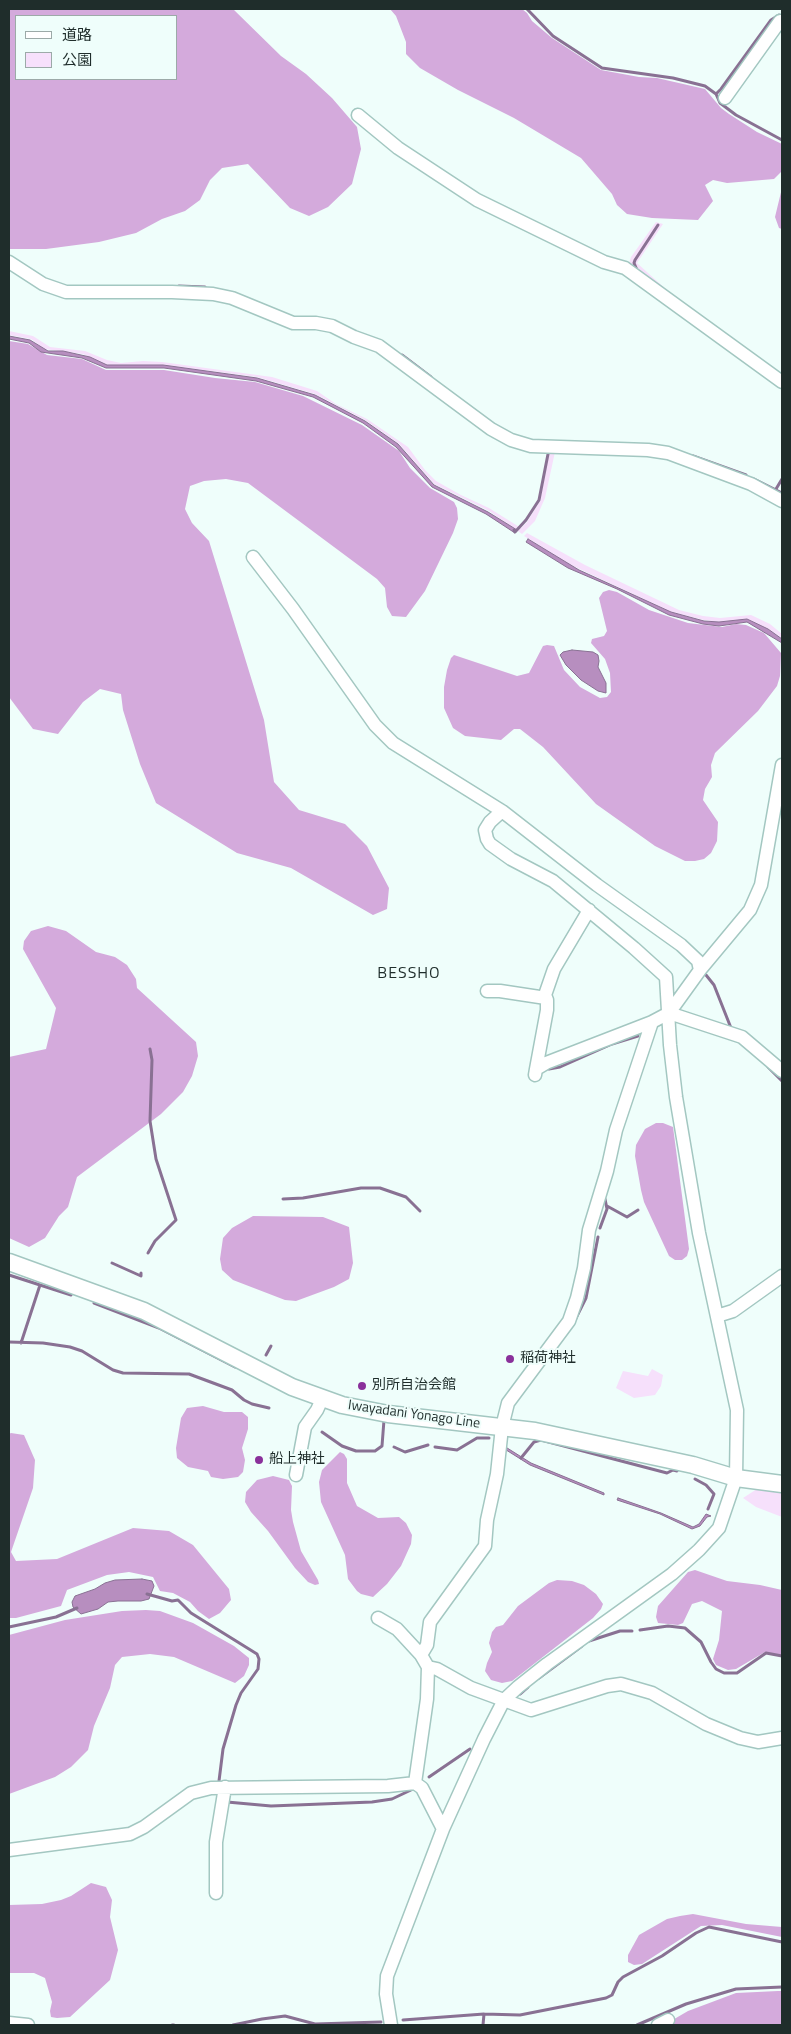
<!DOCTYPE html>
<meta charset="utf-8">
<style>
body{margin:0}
#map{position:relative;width:791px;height:2034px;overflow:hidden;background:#effefb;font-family:"Titillium Web","Noto Sans JP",sans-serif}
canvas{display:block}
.frame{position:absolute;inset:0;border:10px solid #1f2d2b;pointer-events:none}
.legend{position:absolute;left:15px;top:15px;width:162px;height:65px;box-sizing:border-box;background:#effefb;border:1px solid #9caaa8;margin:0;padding:6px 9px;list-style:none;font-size:15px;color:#1f2d2b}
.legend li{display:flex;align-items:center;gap:10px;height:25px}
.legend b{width:25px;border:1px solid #9caaa8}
</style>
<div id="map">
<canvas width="791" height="2034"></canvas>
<div class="frame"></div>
<ul class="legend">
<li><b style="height:6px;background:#fff"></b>道路</li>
<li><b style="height:14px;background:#f6e0fb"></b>公園</li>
</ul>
</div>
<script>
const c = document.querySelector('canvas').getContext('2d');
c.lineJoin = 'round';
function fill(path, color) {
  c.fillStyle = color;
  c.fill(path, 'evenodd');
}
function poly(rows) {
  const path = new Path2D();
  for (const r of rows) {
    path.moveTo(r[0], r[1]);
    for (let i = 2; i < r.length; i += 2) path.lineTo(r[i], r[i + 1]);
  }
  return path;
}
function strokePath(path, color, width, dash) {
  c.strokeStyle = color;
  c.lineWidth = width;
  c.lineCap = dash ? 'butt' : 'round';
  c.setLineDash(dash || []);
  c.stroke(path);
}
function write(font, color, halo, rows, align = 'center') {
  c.font = font + ' "Titillium Web","Noto Sans JP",sans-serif';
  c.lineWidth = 4;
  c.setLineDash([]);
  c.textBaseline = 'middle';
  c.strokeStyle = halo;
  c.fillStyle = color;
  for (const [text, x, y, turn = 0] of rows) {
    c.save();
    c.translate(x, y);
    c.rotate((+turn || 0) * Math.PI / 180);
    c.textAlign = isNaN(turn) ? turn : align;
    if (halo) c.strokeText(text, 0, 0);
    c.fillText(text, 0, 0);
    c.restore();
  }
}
fill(poly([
 [656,222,663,224,637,263,669,292,632,268,629,263,631,257],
 [9,331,33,336,50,347,85,351,107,360,121,363,143,361,162,362,272,377,317,391,336,404,367,419,408,447,425,470,436,481,461,495,489,508,521,528,527,522,540,501,550,449,555,452,545,498,535,521,522,534,489,511,434,484,399,444,365,420,315,394,257,377,163,365,107,365,83,354,44,349,31,339,9,335],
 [527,533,585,565,679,610,703,616,720,618,751,615,770,624,782,634,782,638,768,629,747,619,719,622,704,620,671,612,569,564,524,536],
 [652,1369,663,1375,661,1386,655,1395,634,1398,616,1388,623,1371,648,1376],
 [760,1487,782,1491,782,1517,756,1507,743,1498]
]), '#f6e0fb');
fill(poly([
 [9,9,233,9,281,56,306,74,332,98,357,127,361,149,352,184,328,207,309,216,290,208,248,164,222,168,210,180,200,200,185,211,162,219,136,233,99,242,46,249,9,249],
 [16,16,176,16,176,79,16,79],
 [390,9,522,9,527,13,532,21,552,38,601,70,639,77,657,78,705,89,721,108,729,114,757,132,782,144,782,171,774,179,727,183,713,180,705,185,713,201,698,220,652,218,627,214,617,205,612,194,581,158,514,118,458,90,420,68,406,54,406,42,396,16],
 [782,188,782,229,779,228,775,217],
 [9,341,28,344,47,355,82,359,106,370,164,370,215,378,255,382,303,396,362,425,399,451,410,468,430,488,454,502,457,508,458,519,453,533,425,591,406,617,392,616,387,607,385,588,377,579,248,483,226,479,204,481,190,486,185,509,192,523,209,541,264,720,274,782,299,810,345,824,367,846,389,888,387,909,373,915,291,868,237,853,156,803,140,764,123,710,121,694,100,689,83,702,58,734,33,729,9,697],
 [609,590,617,592,649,610,688,623,722,627,736,624,746,625,764,633,781,653,780,676,777,686,758,711,715,753,711,765,712,777,705,789,703,800,718,822,717,841,711,853,704,859,695,861,685,861,655,846,596,804,543,747,520,729,514,729,501,740,465,736,453,728,444,708,444,687,447,670,451,658,454,655,517,676,529,673,543,646,547,645,554,646,564,670,580,687,600,698,607,697,611,692,610,673,605,659,591,643,592,639,604,636,607,631,599,598,603,592],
 [48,926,66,931,96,952,115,957,127,965,136,979,137,988,196,1042,198,1056,192,1076,183,1092,161,1114,77,1177,68,1207,59,1216,45,1238,29,1247,9,1238,9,1057,46,1049,56,1008,23,949,24,941,31,931],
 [656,1123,663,1123,673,1127,689,1249,687,1256,682,1260,675,1260,669,1256,644,1202,641,1190,635,1156,636,1145,645,1129],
 [253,1216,323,1217,349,1227,353,1263,349,1279,334,1287,296,1301,285,1300,233,1280,222,1270,220,1259,223,1238,232,1228],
 [203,1406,224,1412,242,1412,248,1417,248,1429,242,1448,245,1460,243,1472,238,1477,223,1479,211,1477,208,1471,188,1467,177,1458,176,1448,181,1418,187,1408],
 [11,1433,24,1435,35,1460,33,1488,11,1552,16,1561,57,1559,133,1528,169,1531,193,1545,229,1589,231,1600,220,1613,209,1619,198,1611,190,1602,173,1593,160,1591,153,1577,129,1572,107,1575,67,1590,61,1606,16,1618,9,1618,9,1434],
 [340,1452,344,1454,347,1459,347,1483,357,1506,378,1518,399,1517,406,1523,412,1535,411,1544,401,1566,387,1584,373,1597,361,1594,357,1591,348,1579,345,1555,321,1502,319,1482,322,1470],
 [273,1476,289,1480,292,1486,291,1510,293,1522,301,1551,318,1580,319,1584,315,1585,308,1582,295,1568,268,1531,251,1512,245,1502,246,1492,257,1480],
 [695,1570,727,1581,760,1585,782,1590,782,1655,765,1652,736,1669,728,1670,716,1665,713,1659,719,1640,722,1611,702,1601,692,1604,683,1623,678,1625,658,1623,656,1617,658,1606,688,1572],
 [557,1580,572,1581,584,1585,596,1594,603,1604,601,1609,593,1618,512,1681,502,1683,491,1680,485,1671,487,1663,492,1652,489,1643,492,1632,496,1627,503,1625,518,1606,549,1583],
 [146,1610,160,1611,193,1623,234,1646,249,1658,249,1665,244,1676,235,1683,174,1657,150,1654,122,1657,115,1665,110,1688,94,1726,88,1750,71,1767,55,1777,9,1794,9,1635,65,1620,122,1611],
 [91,1883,106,1887,112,1900,110,1917,118,1950,110,1980,70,2017,57,2018,51,2017,50,2011,52,2002,45,1978,34,1973,9,1973,9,1905,42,1904,61,1900,71,1896],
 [693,1914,746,1924,782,1927,782,1937,722,1925,701,1926,642,1964,634,1965,628,1962,628,1955,639,1935,667,1919,680,1916],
 [778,1991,782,1991,782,2025,664,2025,688,2011,736,1993]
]), '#d4aadc');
const water = poly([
 [9,336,30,340,48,351,63,351,90,357,107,365,163,365,257,378,315,395,365,421,398,444,434,485,488,512,517,530,515,533,486,514,432,487,396,447,363,423,313,397,256,381,164,368,106,368,82,358,41,352,29,343,9,339,9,336],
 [528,539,579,570,671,612,704,621,719,622,747,619,768,629,782,639,782,643,747,622,719,626,703,624,669,615,617,589,568,568,526,542,528,539],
 [572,650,593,652,598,655,599,661,598,667,606,683,606,693,598,691,581,680,566,665,560,655,563,652,572,650],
 [504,1446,531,1463,604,1493,604,1495,530,1465,503,1448,504,1446],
 [618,1498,661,1513,693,1527,699,1524,706,1514,711,1516,707,1517,700,1526,692,1529,660,1514,617,1500,618,1498],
 [142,1579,152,1581,154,1586,149,1599,141,1601,118,1601,108,1602,98,1609,81,1614,73,1607,72,1602,75,1596,95,1589,105,1583,115,1580,142,1579]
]);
fill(water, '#b78ebf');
strokePath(water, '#897193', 1);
strokePath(poly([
 [527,9,553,36,602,68,673,78,705,86,716,94,720,103,736,115,782,140],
 [716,94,721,89,771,20,779,15],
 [637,270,634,263,635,260,658,225],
 [179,286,205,287],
 [402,355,431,377],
 [693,456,746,475],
 [754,479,782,493],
 [776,489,782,479],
 [514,530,515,532,526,520,539,500,549,449],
 [706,975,714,985,731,1028],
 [768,1067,782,1081],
 [549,1069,560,1067,612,1044,638,1036],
 [283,1199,303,1198,361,1188,380,1188,406,1197,420,1211],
 [607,1206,627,1217,638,1210],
 [600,1228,607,1209,605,1199],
 [148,1253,155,1241,176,1220,156,1159,150,1121,152,1060,150,1049],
 [112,1263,141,1276,141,1273],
 [9,1275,71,1295,72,1292],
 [94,1303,159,1328,235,1367],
 [575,1320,586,1298,598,1237],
 [9,1342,43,1343,70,1347,82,1351,113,1370,123,1373,189,1374,232,1390,244,1400,252,1404,269,1408],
 [21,1343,40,1285],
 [266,1355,271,1346],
 [322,1432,342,1446,356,1451,375,1451,382,1446,384,1420],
 [394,1447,405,1452,428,1445],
 [435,1447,457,1450,477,1438,489,1438],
 [521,1458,534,1442,541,1440,667,1473,673,1470,677,1471],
 [695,1479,706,1485,714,1494,708,1509],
 [147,1594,172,1601,178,1600,191,1613,257,1654,259,1659,258,1669,241,1693,236,1705,223,1749,219,1781],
 [9,1627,56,1617,77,1608],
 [640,1630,668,1626,685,1628,701,1642,711,1662,716,1669,724,1673,737,1673,766,1653,782,1656],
 [589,1641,620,1631,632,1631],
 [539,1678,582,1646],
 [520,1694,528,1687],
 [429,1777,470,1749],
 [227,1802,271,1806,372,1802,392,1799,411,1790],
 [403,2020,484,2014,520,2015,606,1998,612,1995,618,1982,623,1977,662,1956,696,1933,709,1927,782,1942],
 [172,2025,174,2025],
 [233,2025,262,2019,285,2016,315,2024,381,2022],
 [483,2025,484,2014],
 [637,2025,686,2004,736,1989,782,1987]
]), '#897193', 3);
const minor = poly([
 [725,98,780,21,782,21],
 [358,115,398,148,477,200,604,262,625,268,782,382],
 [9,262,43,284,66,292,172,292,213,294,232,298,293,323,316,323,332,326,354,337,379,346,491,429,511,440,531,446,648,450,668,453,751,484,782,501],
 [253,557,293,609,375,725,393,743,502,811,597,885,681,945,698,961,700,970],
 [487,991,500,991,546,998],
 [669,1013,742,1037,782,1071],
 [536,1069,547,1010,547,1000,545,995,554,969,589,910],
 [535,1075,536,1069,546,1063,652,1022],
 [717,1316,733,1311,782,1276],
 [296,1475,305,1427,317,1410,322,1399],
 [378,1618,397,1629,421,1655,428,1667,427,1699,415,1783],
 [421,1655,427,1645,430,1622,485,1546,487,1520,497,1474,502,1427,508,1403,569,1321,577,1298,584,1268,589,1230,607,1171,616,1130,652,1022,669,1013,700,970,750,910,761,885,782,765],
 [428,1667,437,1669,471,1688,531,1710,607,1686,621,1684,652,1693,706,1724,740,1738,758,1742,782,1738],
 [9,1850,130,1834,144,1827,191,1793,211,1788,388,1786,415,1783,422,1788,443,1829],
 [216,1893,216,1842,225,1787],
 [9,2023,28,2025],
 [391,2025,386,1994,387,1976,443,1829,484,1739,504,1700,518,1687,547,1664,672,1574,699,1550,719,1528,736,1478,737,1410,699,1233,676,1097,670,1045,666,977,634,948,553,881,511,859,490,844,487,839,485,830,490,822,502,811],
 [658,2025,668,2020]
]);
const major = poly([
 [9,1262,144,1311,292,1387,342,1405,388,1414,535,1431,693,1465,736,1478,782,1484]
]);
strokePath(minor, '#a3c7c1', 15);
strokePath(major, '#a3c7c1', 19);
strokePath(minor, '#fff', 12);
strokePath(major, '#fff', 16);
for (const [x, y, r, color] of [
 [510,1359,5,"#8a309b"],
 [362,1386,5,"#8a309b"],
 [259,1460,5,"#8a309b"]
]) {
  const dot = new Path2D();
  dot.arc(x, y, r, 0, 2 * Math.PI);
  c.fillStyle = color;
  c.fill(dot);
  strokePath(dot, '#effefb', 2);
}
write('14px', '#1f2d2b', '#effefb', [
 ["稲荷神社",520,1359],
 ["別所自治会館",372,1386],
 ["船上神社",269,1460]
], 'left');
write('14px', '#1f2d2b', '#effefb', [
 ["Iwayadani Yonago Line",414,1415,8]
]);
c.letterSpacing = '1px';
write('16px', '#1f2d2b', '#effefb', [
 ["BESSHO",409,974]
]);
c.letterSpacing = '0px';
</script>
